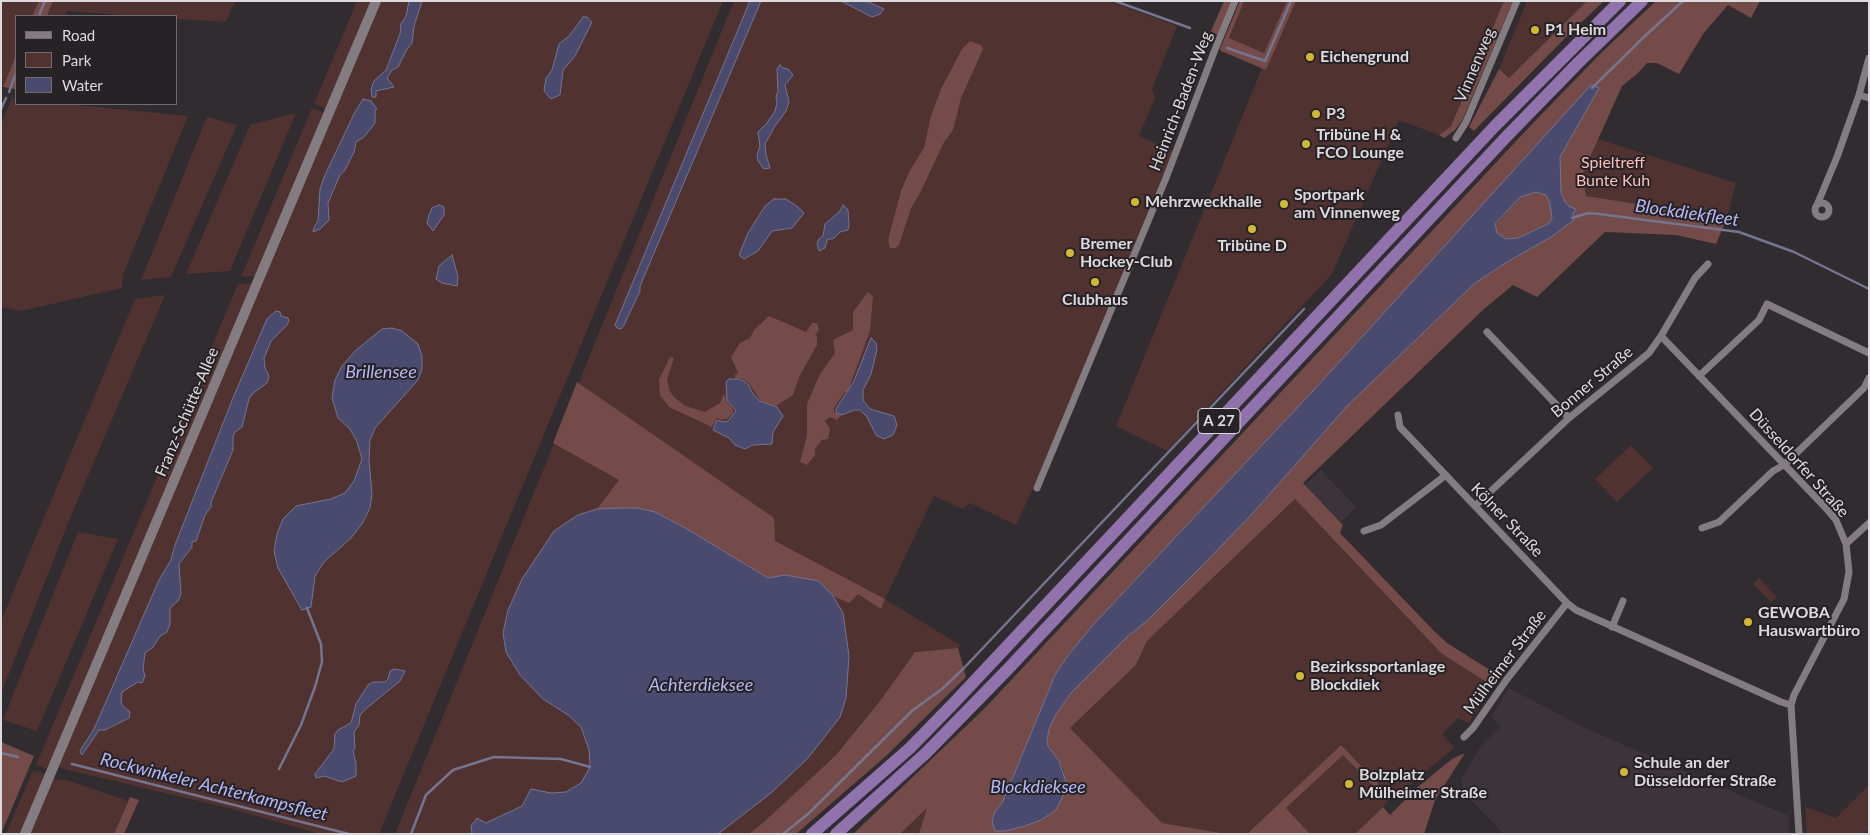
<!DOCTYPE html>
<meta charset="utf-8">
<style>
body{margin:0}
#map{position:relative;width:1870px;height:835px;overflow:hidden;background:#302c2f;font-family:Lato,sans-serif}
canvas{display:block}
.frame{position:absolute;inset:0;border:2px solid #dddadd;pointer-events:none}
.legend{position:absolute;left:15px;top:15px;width:162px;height:90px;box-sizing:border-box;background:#262225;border:1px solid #6f6c6f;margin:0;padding:6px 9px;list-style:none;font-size:15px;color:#dddadd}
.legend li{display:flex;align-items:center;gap:10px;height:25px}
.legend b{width:25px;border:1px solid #6f6c6f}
</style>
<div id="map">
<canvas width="1870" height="835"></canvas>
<div class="frame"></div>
<ul class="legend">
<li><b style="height:6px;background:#837d82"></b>Road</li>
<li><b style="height:14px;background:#503231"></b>Park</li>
<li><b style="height:14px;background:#494a6e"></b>Water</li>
</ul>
</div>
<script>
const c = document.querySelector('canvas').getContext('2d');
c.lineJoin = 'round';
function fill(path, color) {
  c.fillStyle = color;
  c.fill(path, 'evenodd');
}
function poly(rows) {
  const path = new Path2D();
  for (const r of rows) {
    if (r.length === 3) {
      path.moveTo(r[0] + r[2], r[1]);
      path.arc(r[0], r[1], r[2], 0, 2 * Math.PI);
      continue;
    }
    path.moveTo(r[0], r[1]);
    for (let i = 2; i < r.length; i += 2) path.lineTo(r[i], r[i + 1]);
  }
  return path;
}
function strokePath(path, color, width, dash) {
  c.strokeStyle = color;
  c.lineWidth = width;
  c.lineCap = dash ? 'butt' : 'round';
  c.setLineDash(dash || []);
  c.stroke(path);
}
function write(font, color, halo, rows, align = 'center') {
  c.font = font + ' Lato,sans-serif';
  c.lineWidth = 4;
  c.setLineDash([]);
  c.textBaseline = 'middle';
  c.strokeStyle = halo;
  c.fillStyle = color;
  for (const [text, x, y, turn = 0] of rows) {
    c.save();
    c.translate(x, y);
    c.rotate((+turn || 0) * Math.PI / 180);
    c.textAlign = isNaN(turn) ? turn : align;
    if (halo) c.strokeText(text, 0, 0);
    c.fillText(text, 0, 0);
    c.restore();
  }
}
fill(poly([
 [1321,470,1356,507,1341,522,1305,485],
 [1509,688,1585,728,1789,816,1789,834,1504,834,1463,792,1461,779,1480,747,1501,726,1491,716]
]), '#3d333b');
fill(poly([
 [1,1,39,1,32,16,16,16,16,55,1,91],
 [53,1,235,1,226,22,176,19,176,16,138,16,67,11,65,16,47,16],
 [357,1,372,1,326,109,314,104],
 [380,1,723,1,379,834,320,834,228,808,60,768,59,764],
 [734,1,1107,1,1120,5,1177,26,1152,89,1155,98,1139,136,1173,151,1051,450,1016,525,970,503,963,509,934,496,885,599,960,645,958,648,915,652,880,701,836,755,765,821,749,834,395,834],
 [1244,1,1287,1,1264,53,1229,38],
 [1296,1,1504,1,1451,126,1439,135,1399,120,1332,274,1167,451,1116,426,1262,68,1266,69],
 [1527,1,1587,1,1509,78,1499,69],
 [12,98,16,99,16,104,67,104,188,116,123,275,122,288,21,311,1,307,1,124],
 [312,108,325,113,256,276,241,277],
 [296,113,230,271,186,274,250,125],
 [207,117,237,125,171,277,141,280],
 [1598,139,1736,183,1727,218,1586,196,1583,173],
 [253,283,49,769,36,765,238,284],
 [165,295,68,523,1,694,1,621,135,299],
 [1631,445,1653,468,1617,502,1595,479],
 [1295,499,1442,654,1493,686,1469,723,1458,718,1442,734,1454,747,1452,750,1417,778,1394,800,1341,745,1247,834,1227,834,1162,823,1070,728,1136,665,1147,641],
 [78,532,118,539,37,731,3,720],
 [1759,578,1777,597,1771,602,1753,584],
 [1343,754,1388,802,1355,834,1310,834,1286,808],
 [33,770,46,774,21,834,6,834],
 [52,779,67,780,128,801,114,834,29,834],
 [1869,785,1869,829,1864,834,1807,834,1805,807,1836,818],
 [928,807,919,834,900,834]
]), '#503231');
fill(poly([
 [39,1,53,1,47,16,32,16],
 [1224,1,1232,1,1218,36,1211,31],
 [1240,1,1244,1,1229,38,1264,53,1287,1,1296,1,1266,70,1221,51,1220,49],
 [1504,1,1513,1,1462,121,1454,131,1444,138,1439,135,1451,126],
 [1587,1,1604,1,1568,35,1474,131,1469,127,1499,69,1509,78],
 [1656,1,1760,1,1751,18,1728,5,1703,34,1679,74,1657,63,1647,63,1638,73,1622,86,1583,173,1586,196,1727,218,1716,244,1676,235,1605,232,1537,297,1513,285,1484,309,1303,483,1343,525,1340,533,1433,630,1447,643,1501,677,1499,680,1493,686,1442,654,1295,499,1147,641,1136,665,1070,728,1162,823,1227,834,919,834,927,808,900,834,853,834,985,708,1534,122,1602,52],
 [1591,86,1598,89,1560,157,1561,193,1564,202,1570,207,1563,229,1507,262,1475,283,1347,406,1253,513,1197,571,1148,620,1128,636,1071,693,1055,716,1049,729,1047,740,1048,746,1059,761,1064,772,1041,820,1026,826,1005,831,995,812,1002,803,1011,782,1055,675,1067,657,1092,626,1312,392],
 [970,41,981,45,983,49,961,98,953,130,944,142,920,193,911,208,899,245,896,248,890,248,888,240,901,191,909,172,924,148,931,116,941,89,962,49],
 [16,55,16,89,3,87],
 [1536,192,1546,195,1550,203,1552,219,1548,224,1518,238,1506,239,1497,233,1495,225,1520,197],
 [868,292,873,296,870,331,848,391,844,393,834,408,834,413,841,415,837,420,830,417,825,421,830,429,828,439,822,440,815,449,815,455,807,465,800,462,807,435,807,404,820,374,835,353,833,340,853,330,853,312],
 [769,316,806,332,812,323,817,323,819,330,815,335,817,336,817,345,800,375,793,395,776,406,760,400,749,383,741,378,735,378,735,375,738,373,731,357,740,343,750,338,754,330],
 [670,357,674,358,667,379,669,390,674,397,685,406,705,412,720,403,724,394,727,402,733,409,733,413,727,419,721,420,717,418,712,427,669,407,660,395,659,380],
 [577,382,774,518,775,541,885,599,881,609,858,594,849,603,833,596,819,581,785,575,768,578,687,529,655,512,637,508,597,509,619,480,553,443],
 [958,648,966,677,886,756,796,834,749,834,765,821,836,755,880,701,915,652],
 [1,742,34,756,1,834],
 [1341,745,1388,794,1385,798,1343,755,1286,808,1310,834,1247,834],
 [1465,753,1435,800,1424,834,1355,834,1383,807,1390,815,1419,786,1452,759],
 [130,797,139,800,124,834,114,834]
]), '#754b49');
const water = poly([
 [409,1,422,1,414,26,412,43,407,49,398,67,392,70,387,78,394,87,376,91,376,97,372,97,371,89,374,81,386,70,400,34,401,24,406,16,409,1],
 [750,1,761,1,640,286,640,291,624,325,621,329,617,328,615,325,750,1],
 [841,1,866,1,884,9,880,14,872,17,841,1],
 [583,17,587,17,592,22,575,56,563,70,560,95,551,99,544,91,546,78,552,70,559,44,570,35,583,17],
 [780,65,783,68,788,69,793,75,785,85,789,102,786,111,775,126,765,144,766,155,770,168,764,169,758,161,757,154,760,147,758,132,767,123,775,111,777,103,776,97,778,91,777,69,780,65],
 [1591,85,1599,88,1560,157,1561,193,1565,202,1570,207,1576,209,1573,213,1574,220,1551,237,1507,262,1475,283,1347,406,1253,513,1197,571,1148,620,1128,636,1071,693,1055,716,1049,729,1047,740,1048,746,1059,761,1066,782,1064,794,1056,810,1041,820,1025,826,1005,831,995,831,992,821,995,812,1002,803,1011,782,1055,675,1067,657,1092,626,1312,392,1591,85],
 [1536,192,1546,195,1550,203,1552,219,1548,224,1518,238,1506,239,1497,233,1495,224,1520,197,1536,192],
 [363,99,371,101,377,109,375,110,375,123,364,137,356,142,354,152,345,170,340,175,328,203,329,220,320,229,313,232,314,227,318,221,320,189,325,175,354,114,363,99],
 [774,199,786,199,798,207,804,213,792,228,772,231,758,251,744,259,739,255,747,235,765,206,774,199],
 [439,205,444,207,444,215,433,231,427,223,429,215,432,208,439,205],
 [843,205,848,210,849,224,848,230,840,232,834,238,827,240,825,248,819,251,817,244,819,239,823,236,825,224,840,211,843,205],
 [452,255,458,277,457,286,442,283,436,279,439,266,452,255],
 [276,311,280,312,281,316,288,318,289,321,287,325,271,341,264,358,265,368,269,376,267,383,252,394,249,399,242,427,234,433,233,437,233,450,211,502,211,507,205,515,196,541,192,542,192,547,179,564,181,594,178,601,170,608,170,624,167,632,160,636,153,647,145,653,143,669,145,676,142,683,138,682,122,692,121,700,122,705,130,712,129,718,105,730,99,730,82,755,80,751,83,746,94,729,159,580,171,560,175,545,233,398,267,319,276,311],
 [392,328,402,331,418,344,422,356,422,369,418,380,375,428,370,440,369,460,372,494,370,508,362,524,351,538,324,562,315,576,311,607,302,610,278,568,274,551,277,534,283,519,296,506,331,499,345,493,354,481,362,459,357,442,350,429,338,418,332,398,335,380,342,366,355,351,382,329,392,328],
 [871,338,876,343,877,350,871,374,863,390,863,400,870,409,894,416,897,425,893,435,884,439,876,435,867,417,860,410,854,410,842,415,836,413,836,409,854,381,871,338],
 [729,379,740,379,748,384,753,394,760,401,777,407,783,416,773,432,772,444,753,445,745,449,735,445,729,438,713,430,717,420,723,422,728,421,736,411,727,400,726,382,729,379],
 [620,508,637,508,655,512,687,529,768,578,785,575,819,581,833,596,843,613,849,656,846,698,840,717,808,758,771,793,718,834,472,834,471,826,477,818,486,823,522,806,531,789,551,793,566,792,581,783,590,767,589,750,581,727,568,715,543,699,520,675,506,652,503,633,508,610,522,579,554,531,578,515,597,509,620,508],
 [394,669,405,671,400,681,368,707,360,715,359,725,354,732,355,748,353,751,356,763,356,776,342,782,324,776,316,778,315,774,334,749,335,734,338,730,351,723,356,704,368,685,373,682,385,682,388,679,390,671,394,669]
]);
fill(water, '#494a6e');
strokePath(water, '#75758f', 1);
strokePath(poly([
 [1115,1,1190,28],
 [39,16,45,1],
 [1227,48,1265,61,1291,1],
 [1592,88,1646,35,1683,1],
 [9,92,16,73],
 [1,109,6,98],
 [1572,218,1588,213,1599,214,1739,232,1794,252,1869,289],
 [1,753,18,757],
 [72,764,349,834],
 [279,769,301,725,315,687,322,662,321,644,307,608],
 [411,834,426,795,453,770,494,757,561,759,590,767],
 [783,834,808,814,913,710,942,689,963,669,1304,309]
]), '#75758f', 2.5);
strokePath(poly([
 [1859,95,1869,98],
 [1456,138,1466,122,1517,1],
 [1822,210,7],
 [1817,205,1837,157,1859,95,1869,58],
 [1487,332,1569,418],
 [1661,336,1824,506,1836,520,1846,544,1849,572,1844,599,1794,695,1791,705,1799,834],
 [1699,376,1759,320,1767,304,1869,353],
 [1398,415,1400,427,1567,603,1576,610,1781,702,1791,705],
 [1037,488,1166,178,1214,52,1235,1],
 [1475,506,1569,418,1649,353,1661,336,1695,278,1708,264],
 [1702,528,1719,522,1773,471,1784,465,1864,388,1869,378],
 [1364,531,1381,525,1446,475],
 [1846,544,1869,523],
 [1612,627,1623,601],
 [1464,737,1473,728,1507,679,1567,603]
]), '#837d82', 7);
strokePath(poly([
 [25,834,376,1]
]), '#837d82', 10);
strokePath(poly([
 [812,834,910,748,952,705,1495,126,1620,1],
 [836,834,926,753,1008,669,1507,136,1578,63,1642,1]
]), '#9072ad', 12);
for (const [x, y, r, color] of [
 [1535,30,5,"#d2b736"],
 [1310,57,5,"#d2b736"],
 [1316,114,5,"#d2b736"],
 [1306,144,5,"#d2b736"],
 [1135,202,5,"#d2b736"],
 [1284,204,5,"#d2b736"],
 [1252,229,5,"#d2b736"],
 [1070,253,5,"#d2b736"],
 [1095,282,5,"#d2b736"],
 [1748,622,5,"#d2b736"],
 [1300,676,5,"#d2b736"],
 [1624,772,5,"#d2b736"],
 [1349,784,5,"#d2b736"]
]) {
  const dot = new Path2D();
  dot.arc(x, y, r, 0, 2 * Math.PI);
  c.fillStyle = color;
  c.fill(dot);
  strokePath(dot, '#262225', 2);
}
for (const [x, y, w] of [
 [1219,421,42]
]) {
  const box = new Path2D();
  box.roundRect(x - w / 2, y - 12.5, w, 25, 4);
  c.fillStyle = '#262225';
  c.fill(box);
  strokePath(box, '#dddadd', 1);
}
write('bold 15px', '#dddadd', null, [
 ["A 27",1219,421]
]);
write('bold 16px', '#dddadd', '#262225', [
 ["P1 Heim",1545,30],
 ["Eichengrund",1320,57],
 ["P3",1326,114],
 ["Tribüne H &",1316,135],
 ["FCO Lounge",1316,153],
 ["Sportpark",1294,195],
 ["am Vinnenweg",1294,213],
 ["Mehrzweckhalle",1145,202],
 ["Bremer",1080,244],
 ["Hockey-Club",1080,262],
 ["Tribüne D",1252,246,"center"],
 ["Clubhaus",1095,300,"center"],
 ["GEWOBA",1758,613],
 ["Hauswartbüro",1758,631],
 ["Bezirkssportanlage",1310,667],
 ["Blockdiek",1310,685],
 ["Schule an der",1634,763],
 ["Düsseldorfer Straße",1634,781],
 ["Bolzplatz",1359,775],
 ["Mülheimer Straße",1359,793]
], 'left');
write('16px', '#dddadd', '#262225', [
 ["Vinnenweg",1475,65,-67],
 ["Heinrich-Baden-Weg",1181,101,-69],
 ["Bonner Straße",1592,382,-40],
 ["Franz-Schütte-Allee",187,412,-67],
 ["Düsseldorfer Straße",1799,463,48],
 ["Kölner Straße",1507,520,46],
 ["Mülheimer Straße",1505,662,-53]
]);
write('16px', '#fcbfbb', '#262225', [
 ["Spieltreff",1613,163],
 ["Bunte Kuh",1613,181]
]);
write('italic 18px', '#b6b8f7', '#262225', [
 ["Blockdiekfleet",1687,213,8],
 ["Brillensee",381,372],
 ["Achterdieksee",701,685],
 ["Rockwinkeler Achterkampsfleet",214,787,14],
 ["Blockdieksee",1038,787]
]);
</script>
